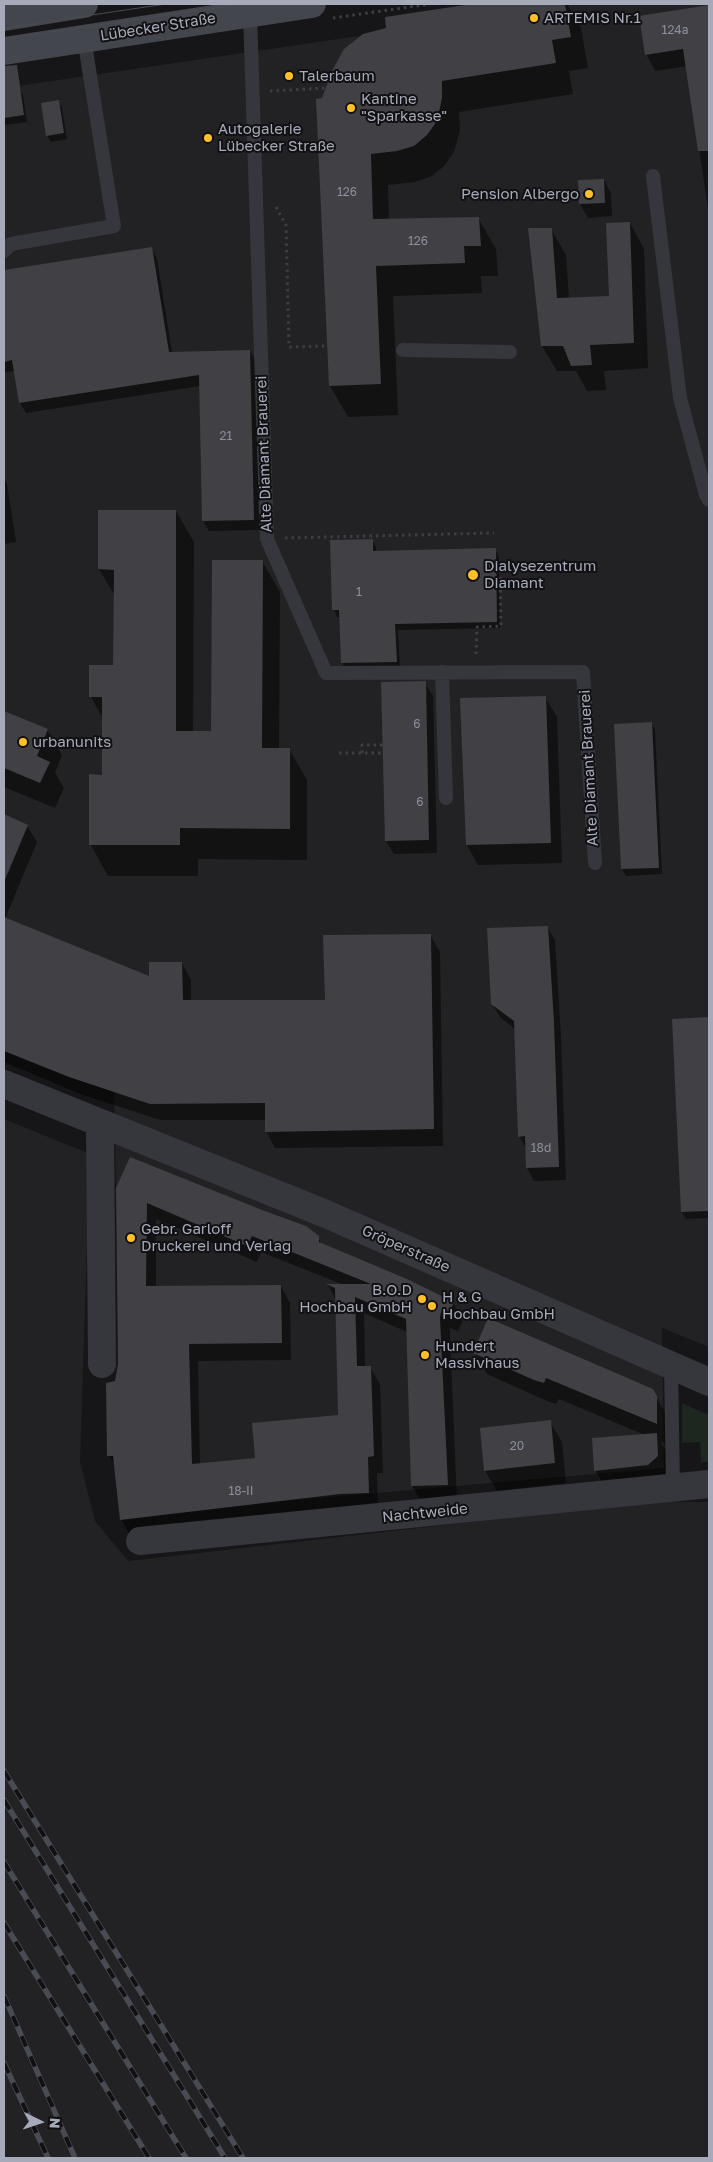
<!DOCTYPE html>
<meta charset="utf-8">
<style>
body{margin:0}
#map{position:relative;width:713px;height:2162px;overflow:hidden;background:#161618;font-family:"Golos Text",sans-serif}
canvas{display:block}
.frame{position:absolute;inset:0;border:5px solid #a7abb9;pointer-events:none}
.north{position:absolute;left:15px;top:2097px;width:50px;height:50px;-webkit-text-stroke:4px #111113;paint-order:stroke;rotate:94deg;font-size:14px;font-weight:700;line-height:20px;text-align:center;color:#a7abb9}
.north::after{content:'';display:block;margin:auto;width:18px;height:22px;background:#a7abb9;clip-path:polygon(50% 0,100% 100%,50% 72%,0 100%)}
</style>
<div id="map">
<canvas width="713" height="2162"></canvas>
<div class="frame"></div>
<div class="north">N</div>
</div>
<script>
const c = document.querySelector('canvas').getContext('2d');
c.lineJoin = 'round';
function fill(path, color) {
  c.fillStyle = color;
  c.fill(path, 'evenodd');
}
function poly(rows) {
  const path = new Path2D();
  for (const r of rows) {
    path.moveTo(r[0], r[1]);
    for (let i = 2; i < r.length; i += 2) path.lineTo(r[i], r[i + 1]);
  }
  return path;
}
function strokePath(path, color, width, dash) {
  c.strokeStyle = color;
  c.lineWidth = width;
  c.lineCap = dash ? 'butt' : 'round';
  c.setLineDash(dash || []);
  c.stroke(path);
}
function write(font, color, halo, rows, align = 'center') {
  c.font = font + ' "Golos Text",sans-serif';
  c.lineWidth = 4;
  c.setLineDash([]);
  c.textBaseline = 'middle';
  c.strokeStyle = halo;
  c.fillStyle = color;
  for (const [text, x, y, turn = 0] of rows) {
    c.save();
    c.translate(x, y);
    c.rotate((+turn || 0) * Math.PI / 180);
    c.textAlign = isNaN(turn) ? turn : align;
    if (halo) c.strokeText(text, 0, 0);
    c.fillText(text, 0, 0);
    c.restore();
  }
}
fill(poly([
 [577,4,709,4,709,1347,662,1328,664,1468,123,1515,114,1091,4,1047,4,88],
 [4,1119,90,1154,80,1462,95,1521,128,1561,648,1502,709,1502,709,2158,4,2158]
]), '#222225');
fill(poly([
 [682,1403,709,1415,709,1462,701,1462,700,1442,682,1443]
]), '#1d261f');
fill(poly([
 [481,4,498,4,500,7,519,4,567,4,581,28,588,68,569,71,573,94,459,112,460,130,454,152,444,166,432,176,415,182,388,185,389,220,478,218,496,249,498,276,481,276,482,293,393,296,398,415,348,417,330,386,317,100,323,99,387,29,387,18],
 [709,6,709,216,687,66,655,71,646,54,640,17],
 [19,89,23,95,27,122,4,125,4,91],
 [58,101,62,108,67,139,51,142,47,135],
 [604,180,611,193,612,216,588,218,580,204,579,181],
 [630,223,644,249,648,368,604,371,606,390,587,391,576,371,557,371,542,346,551,229,566,255,569,298,611,297],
 [151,248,157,258,172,353,250,351,256,361,259,530,209,531,203,521,200,386,26,413,20,403,15,371,4,372,4,272],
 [4,479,7,484,16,542,4,544],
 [99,511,176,511,194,542,193,732,212,733,262,561,280,592,279,749,289,749,307,780,307,860,198,859,198,876,108,876,91,845,103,776,103,719,91,697,91,666,115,666,115,596,99,569],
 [372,540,376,547,376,553,495,549,499,556,500,628,398,630,400,668,346,669,342,663,341,617,337,617,334,610,332,541],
 [425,683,433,696,437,853,394,854,386,841],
 [545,697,557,717,562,863,478,865,467,845],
 [4,712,47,730,62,755,55,773,64,788,55,808,4,787],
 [651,723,655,730,662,874,626,876,622,869,615,725],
 [4,816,27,826,37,842,5,919,150,978,182,963,191,980,191,1002,326,1001,430,935,440,952,443,1146,275,1148,266,1131,266,1120,160,1120,80,1094,4,1062],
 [547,927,555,940,561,1036,566,1180,534,1181,527,1168,526,1148,519,1136,515,1029,500,1017,492,1004],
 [709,1018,709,1218,686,1219,682,1212,673,1020],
 [117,1189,318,1237,322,1245,453,1303,463,1320,458,1331,450,1328,450,1336,457,1502,422,1503,412,1486,407,1332,364,1313,365,1367,370,1367,380,1384,383,1473,377,1473,378,1510,130,1536,121,1519,115,1466,109,1455,119,1364],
 [156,1219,257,1262,261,1252,344,1285,328,1285,336,1300,339,1416,256,1460,200,1465,198,1361,291,1360,290,1303,281,1286,156,1288],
 [475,1353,652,1390,669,1419,669,1445,661,1442,671,1460,672,1482,610,1496,595,1470,645,1435,559,1399,556,1404,547,1401,487,1374],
 [550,1422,562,1442,566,1483,497,1491,485,1471,481,1429]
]), '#0007');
fill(poly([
 [472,4,565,4,571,37,552,40,556,63,442,81,442,98,437,121,427,135,414,146,397,151,371,154,373,219,479,217,481,246,464,246,465,263,376,266,381,384,329,386,316,99,322,98,333,69,344,49,363,34,386,28,385,17],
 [709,5,709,151,698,151,683,49,645,55,639,16],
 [17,65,24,115,4,118,4,66],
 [59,100,64,133,46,136,41,103],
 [604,179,605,203,579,204,578,180],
 [630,222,634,343,590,345,592,365,571,366,563,346,541,346,528,228,552,228,557,298,609,296,606,223],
 [152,247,169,352,250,350,254,520,202,521,199,375,19,403,12,360,4,362,4,270],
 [98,510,176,510,176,731,211,731,212,560,263,560,262,748,290,748,290,829,180,828,180,845,89,845,89,774,102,775,102,697,89,697,89,665,113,665,114,570,98,569],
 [373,539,373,551,496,548,497,622,395,624,397,662,341,663,339,610,332,610,330,540],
 [426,681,429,840,385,841,381,682],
 [546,696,551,843,466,845,460,698],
 [4,711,48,729,37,756,50,762,40,783,4,768],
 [652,722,659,868,621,869,614,724],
 [4,814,28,825,4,882],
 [4,917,149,976,149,962,182,962,183,1000,325,1000,323,935,431,934,434,1129,265,1132,265,1103,150,1104,69,1077,4,1051],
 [548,926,554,1022,559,1167,526,1168,525,1136,518,1137,514,1021,491,1004,487,928],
 [709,1017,709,1211,681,1212,672,1019],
 [130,1157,262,1210,306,1226,319,1236,319,1242,407,1279,454,1302,448,1315,441,1312,440,1318,448,1485,411,1486,406,1319,355,1297,357,1366,371,1366,374,1456,368,1457,369,1493,340,1494,120,1520,113,1456,107,1456,106,1383,115,1381,118,1364,116,1188],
 [147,1203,247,1246,252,1236,371,1284,326,1284,335,1288,338,1415,252,1423,255,1458,192,1464,189,1344,282,1343,281,1285,146,1286],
 [488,1318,653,1389,657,1396,657,1424,546,1378,544,1383,534,1380,473,1353],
 [551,1420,555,1463,484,1471,480,1428],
 [657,1433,658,1456,648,1465,594,1471,592,1438]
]), '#404045');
strokePath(poly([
 [333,18,430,4],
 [270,91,326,88],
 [276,207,286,225,289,347,327,346],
 [285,538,494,533],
 [476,654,477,627,501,626,500,563],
 [339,753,383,753],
 [362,753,362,745,383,745]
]), '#3c3e44', 3, [2.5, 4]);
strokePath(poly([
 [250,13,267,539,326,673,583,672,595,863],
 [653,176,680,398,706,495,709,500],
 [4,251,11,244,114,226,84,38],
 [403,350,510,352],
 [442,672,446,798],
 [671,1365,673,1488]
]), '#36373d', 14);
strokePath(poly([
 [4,1084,326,1214,709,1382],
 [100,1123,102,1364],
 [140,1541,709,1484]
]), '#36373d', 28);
strokePath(poly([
 [4,17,84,4],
 [4,51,312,4]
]), '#44464d', 28);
strokePath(poly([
 [4,28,166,4],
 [4,39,241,4]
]), '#494b52', 1);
const rail = poly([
 [4,1771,243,2158],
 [4,1800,225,2158],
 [4,1862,186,2158],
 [4,1923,149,2158],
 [4,1996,75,2158],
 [4,2063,48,2158]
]);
strokePath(rail, '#494b52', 5.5);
strokePath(rail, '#111113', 4, [11]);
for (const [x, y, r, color] of [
 [534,18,5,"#ffc127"],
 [289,76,5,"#ffc127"],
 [351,108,5,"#ffc127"],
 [208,138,5,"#ffc127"],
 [589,194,5,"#ffc127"],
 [473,575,6,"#ffc127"],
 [23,742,5,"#ffc127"],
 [131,1238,5,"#ffc127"],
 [422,1299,5,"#ffc127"],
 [432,1306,5,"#ffc127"],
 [425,1355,5,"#ffc127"]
]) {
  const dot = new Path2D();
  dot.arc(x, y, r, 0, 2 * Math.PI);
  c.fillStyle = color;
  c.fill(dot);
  strokePath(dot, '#111113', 2);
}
write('12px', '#8d909c', null, [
 ["124a",675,30],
 ["126",347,192],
 ["126",418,241],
 ["21",226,436],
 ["1",359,592],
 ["6",417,724],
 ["6",420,802],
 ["18d",541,1148],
 ["20",517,1446],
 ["18-II",241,1491]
]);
write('15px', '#a7abb9', '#111113', [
 ["ARTEMIS Nr.1",544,18],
 ["Talerbaum",299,76],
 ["Kantine",361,99],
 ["\"Sparkasse\"",361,116],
 ["Autogalerie",218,129],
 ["Lübecker Straße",218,146],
 ["Pension Albergo",579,194,"right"],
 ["Dialysezentrum",484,566],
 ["Diamant",484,583],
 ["urbanunits",33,742],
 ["Gebr. Garloff",141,1229],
 ["Druckerei und Verlag",141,1246],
 ["B.O.D",412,1290,"right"],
 ["Hochbau GmbH",412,1307,"right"],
 ["H & G",442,1297],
 ["Hochbau GmbH",442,1314],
 ["Hundert",435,1346],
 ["Massivhaus",435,1363]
], 'left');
write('15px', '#a7abb9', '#111113', [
 ["Lübecker Straße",158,27,-9],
 ["Alte Diamant Brauerei",264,454,-92],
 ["Alte Diamant Brauerei",589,768,-93],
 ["Gröperstraße",406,1249,24],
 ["Nachtweide",425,1513,-6]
]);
</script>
